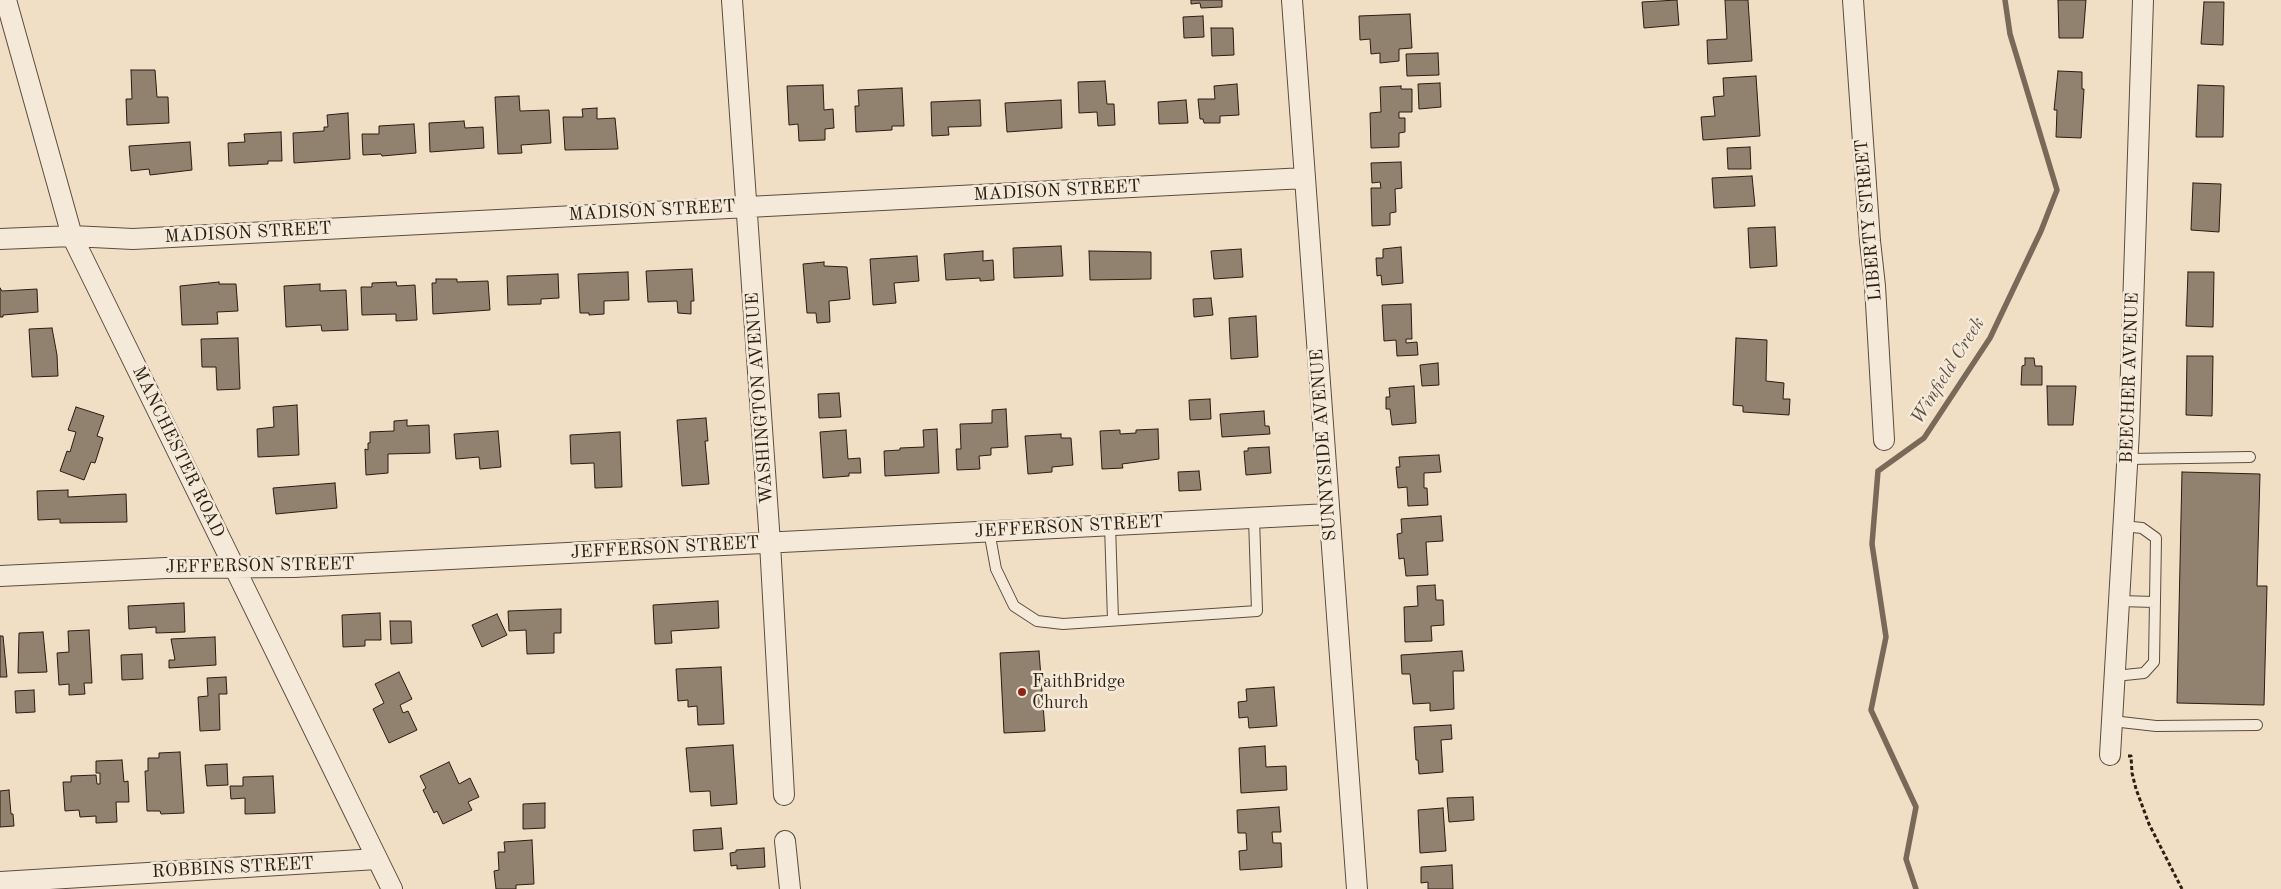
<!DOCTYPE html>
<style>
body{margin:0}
canvas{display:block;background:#f0dec5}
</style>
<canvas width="2281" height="889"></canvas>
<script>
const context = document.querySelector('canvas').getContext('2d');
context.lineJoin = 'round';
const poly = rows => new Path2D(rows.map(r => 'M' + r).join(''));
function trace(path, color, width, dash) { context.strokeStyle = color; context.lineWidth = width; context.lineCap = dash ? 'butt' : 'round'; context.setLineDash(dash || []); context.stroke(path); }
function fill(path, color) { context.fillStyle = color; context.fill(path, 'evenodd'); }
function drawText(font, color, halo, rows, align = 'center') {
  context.font = font + ' "Old Standard TT",serif'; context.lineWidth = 5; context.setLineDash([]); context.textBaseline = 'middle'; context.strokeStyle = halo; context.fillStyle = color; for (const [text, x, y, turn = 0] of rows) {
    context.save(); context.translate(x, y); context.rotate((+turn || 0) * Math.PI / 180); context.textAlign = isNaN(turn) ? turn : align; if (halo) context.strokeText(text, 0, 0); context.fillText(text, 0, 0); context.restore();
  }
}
trace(poly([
 [1916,889,1906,859,1916,807,1871,710,1886,637,1872,544,1878,471,1924,438,1990,338,2041,231,2057,190,2010,34,2005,0]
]), '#796959', 5.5);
const building = poly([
 [1191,0,1222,0,1222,7,1201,8,1200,3,1191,4,1191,0],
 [1677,0,1679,25,1644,28,1642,2,1677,0],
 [1725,0,1748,0,1752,61,1708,64,1707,40,1727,39,1725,0],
 [2058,0,2086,0,2083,38,2059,38,2058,0],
 [2204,2,2224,2,2223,45,2201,44,2204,2],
 [1410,14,1412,48,1399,49,1399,61,1380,63,1380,53,1371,54,1370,39,1360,40,1359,16,1410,14],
 [1203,16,1204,37,1184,38,1183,17,1203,16],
 [1211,28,1233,28,1234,55,1212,56,1211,28],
 [1438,53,1439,75,1407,76,1406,54,1438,53],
 [131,70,155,70,157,97,168,97,169,123,127,125,126,99,132,99,131,70],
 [2058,71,2082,72,2082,89,2084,89,2081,138,2056,137,2057,110,2054,110,2058,71],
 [1756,76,1760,136,1703,140,1701,117,1715,116,1713,97,1724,96,1723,78,1756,76],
 [1105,81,1107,104,1114,104,1115,125,1098,126,1097,112,1079,113,1078,82,1105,81],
 [1440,83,1441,107,1419,109,1418,84,1440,83],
 [1237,84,1239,115,1220,116,1220,123,1204,123,1203,119,1200,119,1198,99,1215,99,1214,86,1237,84],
 [823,85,824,110,833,109,834,128,825,129,825,140,799,141,798,124,789,125,787,86,823,85],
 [2198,85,2224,86,2223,137,2196,137,2198,85],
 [1401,86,1401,89,1412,89,1412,112,1399,112,1399,118,1405,118,1405,132,1399,133,1399,147,1371,148,1370,113,1381,112,1380,87,1401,86],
 [902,88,904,126,892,126,892,130,856,132,855,106,859,106,858,90,902,88],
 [519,96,520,111,549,110,551,143,521,145,522,153,498,154,495,97,519,96],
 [980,100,981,126,948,127,949,135,932,136,931,102,980,100],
 [1061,100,1062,128,1007,132,1005,103,1061,100],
 [1186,100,1188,123,1159,124,1158,102,1186,100],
 [597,108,597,119,615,118,618,149,565,150,563,117,583,117,582,109,597,108],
 [348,113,350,159,294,163,293,133,324,131,324,127,328,127,327,115,348,113],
 [464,121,465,128,483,127,484,148,430,152,429,123,464,121],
 [414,124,416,153,382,156,381,154,363,155,362,134,379,134,379,126,414,124],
 [281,132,282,161,268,161,268,164,229,166,228,143,245,142,244,134,281,132],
 [190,142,192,170,150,175,149,169,131,171,129,146,190,142],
 [1750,147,1751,169,1728,169,1727,148,1750,147],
 [1401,162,1402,188,1395,189,1396,212,1390,213,1390,225,1372,226,1371,188,1381,188,1380,182,1372,183,1371,163,1401,162],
 [1752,176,1755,206,1714,208,1712,178,1752,176],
 [2193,183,2221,184,2219,232,2191,230,2193,183],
 [1775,227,1777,266,1750,268,1748,228,1775,227],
 [1061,246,1063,276,1014,278,1013,248,1061,246],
 [1401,247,1403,283,1382,285,1381,275,1377,276,1376,258,1383,258,1383,249,1401,247],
 [1241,249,1243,277,1214,279,1211,251,1241,249],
 [983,251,983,261,993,260,994,280,980,281,980,278,946,280,944,254,983,251],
 [1089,251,1151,252,1151,279,1090,280,1089,251],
 [917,256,919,281,894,283,896,303,873,305,870,259,917,256],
 [824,262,824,266,847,267,850,299,829,301,830,322,817,323,816,313,807,313,803,264,824,262],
 [692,269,694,301,691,301,691,314,678,313,677,301,648,302,646,271,692,269],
 [628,272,629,300,604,301,604,314,589,315,589,313,580,313,578,274,628,272],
 [2188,272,2214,272,2213,327,2186,326,2188,272],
 [558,274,559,298,541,299,541,304,508,305,507,276,558,274],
 [436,279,457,279,457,282,488,281,490,310,433,314,432,283,436,283,436,279],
 [219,282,219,284,236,284,238,311,217,312,218,324,182,325,180,286,219,282],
 [396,282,397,286,415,285,417,320,396,321,396,314,362,315,361,287,372,287,372,283,396,282],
 [320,284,320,291,346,290,348,330,322,331,321,325,286,327,284,286,320,284],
 [0,288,2,291,37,289,38,312,3,315,3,317,0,317,0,288],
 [1211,298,1213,315,1194,317,1193,299,1211,298],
 [1411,304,1412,339,1406,339,1406,343,1417,342,1418,355,1397,356,1396,340,1384,341,1382,305,1411,304],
 [1256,316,1258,357,1231,359,1229,318,1256,316],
 [52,328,57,355,58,376,32,377,29,329,52,328],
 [238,338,240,389,217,390,216,367,202,367,201,339,238,338],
 [1736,338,1767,340,1766,381,1784,383,1783,399,1790,399,1789,415,1743,412,1743,406,1733,405,1736,338],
 [2187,356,2213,356,2212,416,2186,415,2187,356],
 [2025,358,2034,358,2035,366,2042,366,2042,385,2021,385,2022,366,2025,365,2025,358],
 [1438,363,1439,385,1422,386,1420,365,1438,363],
 [1414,386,1416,423,1392,425,1390,409,1386,409,1386,397,1390,397,1389,388,1414,386],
 [2047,386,2076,386,2073,425,2048,425,2047,386],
 [839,393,841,417,819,418,818,394,839,393],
 [1210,399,1211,419,1190,420,1189,400,1210,399],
 [297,405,299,455,258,457,257,429,274,427,273,407,297,405],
 [76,407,104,416,97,436,103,438,95,463,91,462,84,480,60,471,67,451,70,452,76,432,68,430,76,407],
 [1006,409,1008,447,991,448,991,455,979,456,980,469,957,470,956,449,961,449,960,424,992,423,992,410,1006,409],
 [1264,411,1265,426,1269,426,1270,434,1222,437,1220,414,1264,411],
 [706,418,708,441,705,441,709,484,682,486,677,420,706,418],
 [407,420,407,426,429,425,430,453,388,454,388,473,366,475,365,449,368,450,368,443,370,443,370,432,394,431,394,421,407,420],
 [937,429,939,473,885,476,884,451,900,450,900,448,924,447,923,430,937,429],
 [1158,429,1159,459,1122,464,1123,468,1102,469,1100,431,1120,430,1120,434,1136,433,1136,430,1158,429],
 [846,430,848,459,860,458,861,473,849,473,849,476,823,478,820,432,846,430],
 [498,431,501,467,480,469,479,457,456,459,454,434,498,431],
 [620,432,622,487,595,488,594,463,571,464,570,435,620,432],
 [1061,434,1061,438,1071,438,1073,465,1052,467,1052,472,1028,474,1025,436,1061,434],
 [1269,447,1271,473,1246,475,1244,451,1248,451,1248,448,1269,447],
 [1439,455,1441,472,1424,473,1424,488,1427,488,1428,505,1408,506,1407,487,1398,488,1396,467,1400,467,1399,457,1439,455],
 [1199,471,1201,490,1179,491,1178,472,1199,471],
 [2182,472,2260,474,2257,586,2267,586,2264,705,2177,703,2182,472],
 [335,483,337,508,276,514,273,488,335,483],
 [68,490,68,497,126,494,127,522,60,523,60,519,38,520,37,491,68,490],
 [1441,516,1443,541,1426,542,1428,575,1406,576,1404,558,1399,559,1397,534,1402,533,1401,519,1441,516],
 [1435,585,1436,600,1443,600,1444,625,1431,626,1432,641,1405,642,1404,607,1418,606,1417,586,1435,585],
 [718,601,719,628,671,631,672,643,655,644,653,605,718,601],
 [184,603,185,632,156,633,156,627,129,629,128,606,184,603],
 [561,609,561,633,554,633,554,653,527,654,526,630,509,631,508,611,561,609],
 [380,613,381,640,365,640,365,646,343,647,342,615,380,613],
 [497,614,507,635,482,647,472,625,497,614],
 [390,621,411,621,412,643,391,644,390,621],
 [89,630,92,683,84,683,85,694,69,695,69,684,59,685,57,653,69,652,68,631,89,630],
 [43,632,47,672,18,673,19,633,43,632],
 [0,636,3,636,7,677,0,677,0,636],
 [215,637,216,665,169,668,169,660,175,660,171,639,215,637],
 [1039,651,1045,731,1004,733,1000,653,1039,651],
 [1462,651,1464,671,1453,671,1454,709,1430,711,1430,703,1413,704,1410,674,1402,674,1401,655,1462,651],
 [142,654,143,679,122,680,121,655,142,654],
 [721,667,724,724,698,725,697,706,688,707,688,700,678,701,676,669,721,667],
 [399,672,412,699,400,705,403,713,408,711,417,730,389,743,373,709,384,703,375,684,399,672],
 [226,677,227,694,219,694,220,730,200,731,198,697,208,696,207,678,226,677],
 [1274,687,1277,726,1249,728,1248,717,1239,718,1238,702,1247,701,1246,689,1274,687],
 [34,690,35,712,16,713,15,691,34,690],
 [1451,725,1452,739,1441,740,1443,772,1419,774,1418,760,1416,760,1414,727,1451,725],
 [733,745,737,804,711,806,710,791,690,792,686,748,733,745],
 [1265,746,1266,767,1286,766,1287,790,1241,793,1239,748,1265,746],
 [180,752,184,813,161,814,160,811,147,811,145,771,148,771,148,758,159,758,159,753,180,752],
 [122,760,124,782,128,781,129,802,116,802,117,822,96,823,96,816,80,817,79,810,65,811,63,782,71,782,71,776,96,775,97,784,100,784,100,773,96,773,96,761,122,760],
 [449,762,459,784,470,778,479,797,468,802,472,810,443,824,437,811,434,813,423,790,426,788,420,776,449,762],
 [227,764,228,785,207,786,205,765,227,764],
 [273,776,275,813,245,814,245,798,231,799,230,786,243,786,243,777,273,776],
 [9,790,11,814,13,814,14,826,0,827,0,791,9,790],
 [1473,797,1474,820,1449,822,1447,798,1473,797],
 [545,803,545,828,523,829,523,804,545,803],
 [1279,807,1281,832,1272,832,1273,843,1281,843,1282,867,1240,870,1239,851,1247,850,1246,833,1238,833,1237,810,1279,807],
 [1443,808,1446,851,1420,853,1418,810,1443,808],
 [721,828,723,849,694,851,693,830,721,828],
 [532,840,534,884,516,885,516,889,496,889,494,871,499,870,498,852,505,852,504,842,532,840],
 [764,848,765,867,737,869,737,865,731,866,730,853,736,852,736,850,764,848],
 [1452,865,1453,889,1428,889,1428,882,1421,883,1421,867,1452,865]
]);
fill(building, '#91816f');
trace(building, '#2a1d12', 1);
const service = poly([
 [2128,459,2250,457],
 [1110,525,1113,620],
 [989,531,996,569,1014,606,1037,621,1063,624,1257,611,1254,518],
 [2119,601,2155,602],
 [2115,676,2144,673,2154,662,2156,538,2142,528,2123,526],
 [2112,721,2156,726,2257,725]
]);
const minor = poly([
 [6,0,72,236,392,889],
 [732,0,770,543,784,795],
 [1292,0,1357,889],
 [1853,0,1870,241,1875,286,1884,440],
 [0,239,72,236,133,239,1305,178],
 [0,576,166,568,294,567,1329,514],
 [2110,755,2129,431,2143,0],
 [785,841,790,889],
 [0,882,377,859]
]);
trace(service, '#5c4d3f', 12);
trace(minor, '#5c4d3f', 22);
trace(poly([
 [2128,756,2131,756,2132,773,2136,789,2149,824,2182,889]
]), '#2a1d12', 3, [4, 2.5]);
trace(service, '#f5ead9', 10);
trace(minor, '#f5ead9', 20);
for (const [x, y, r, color] of [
 [1022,692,5,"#8f2418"]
]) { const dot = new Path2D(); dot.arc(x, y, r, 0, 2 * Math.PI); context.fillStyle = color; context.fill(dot); trace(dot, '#f5ead9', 2); }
drawText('18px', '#2a1d12', '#f5ead9', [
 ["MADISON STREET",1057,191,-3],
 ["MADISON STREET",652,211,-3],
 ["LIBERTY STREET",1869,220,-95],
 ["MADISON STREET",248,233,-3],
 ["BEECHER AVENUE",2130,378,-88],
 ["WASHINGTON AVENUE",760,398,-94],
 ["SUNNYSIDE AVENUE",1324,445,-94],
 ["MANCHESTER ROAD",178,452,64],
 ["JEFFERSON STREET",1069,527,-3],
 ["JEFFERSON STREET",665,548,-3],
 ["JEFFERSON STREET",260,566,-1],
 ["ROBBINS STREET",233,868,-3]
]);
drawText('18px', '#2a1d12', '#f5ead9', [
 ["FaithBridge",1032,682],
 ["Church",1032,703]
], 'left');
drawText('italic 19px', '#5e5041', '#f5ead9', [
 ["Winfield Creek",1948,371,-58]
]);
</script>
